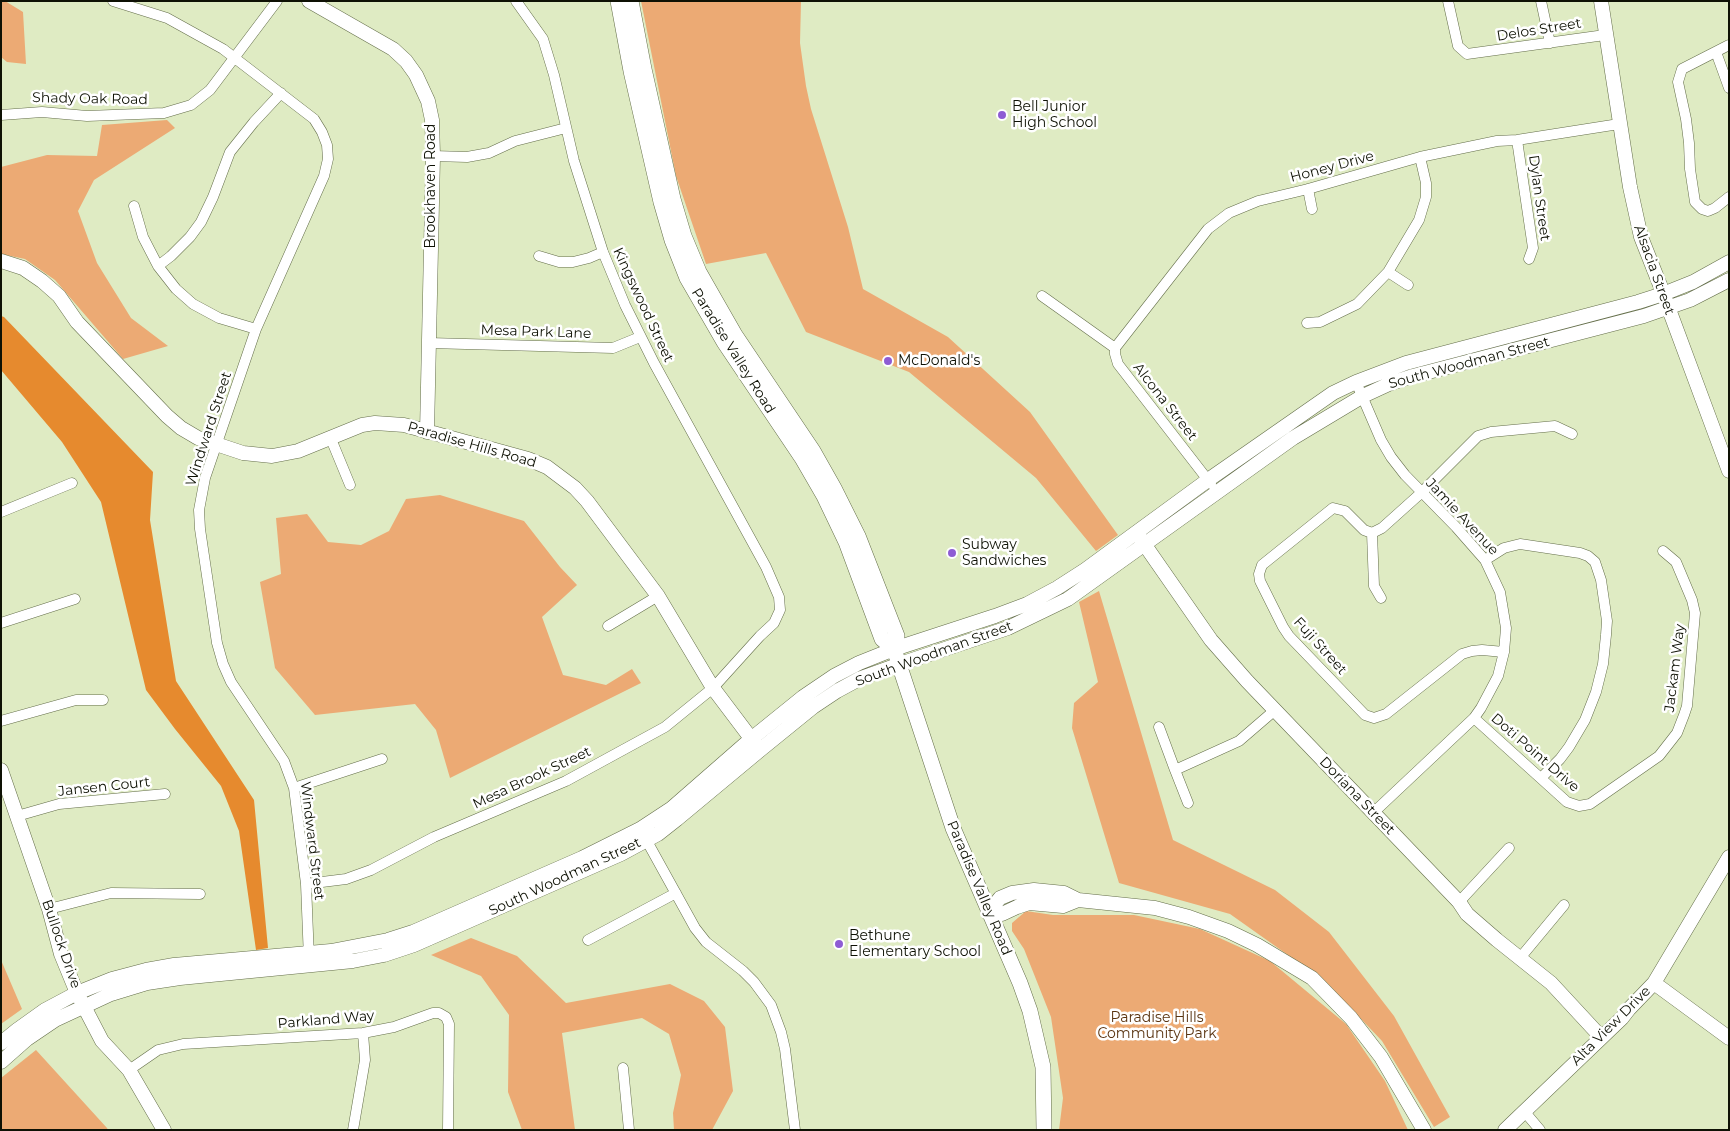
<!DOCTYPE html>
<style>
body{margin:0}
#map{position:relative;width:1730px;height:1131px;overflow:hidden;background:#dfebc3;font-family:Montserrat,sans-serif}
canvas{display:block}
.frame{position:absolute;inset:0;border:2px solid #0e1104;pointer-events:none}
</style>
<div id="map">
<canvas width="1730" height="1131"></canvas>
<div class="frame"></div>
</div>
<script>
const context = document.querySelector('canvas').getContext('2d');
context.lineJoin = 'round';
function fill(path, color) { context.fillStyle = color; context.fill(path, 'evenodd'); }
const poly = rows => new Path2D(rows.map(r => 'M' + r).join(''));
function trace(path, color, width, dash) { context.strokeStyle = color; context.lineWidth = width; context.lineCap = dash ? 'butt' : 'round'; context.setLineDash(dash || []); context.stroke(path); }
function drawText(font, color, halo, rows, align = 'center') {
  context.font = font + ' Montserrat,sans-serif'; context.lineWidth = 5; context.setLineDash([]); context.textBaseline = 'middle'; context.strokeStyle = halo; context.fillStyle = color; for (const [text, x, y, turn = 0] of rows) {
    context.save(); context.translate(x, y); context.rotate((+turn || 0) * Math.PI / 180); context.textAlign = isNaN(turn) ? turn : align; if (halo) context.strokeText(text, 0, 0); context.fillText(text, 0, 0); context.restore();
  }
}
fill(poly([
 [1,1,5,1,23,12,26,64,7,62,1,57],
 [641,1,801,1,800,43,806,86,811,109,848,227,863,289,948,337,1030,412,1118,535,1096,551,1036,478,909,372,806,332,766,253,706,264,676,176],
 [167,120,175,128,94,180,78,211,97,263,131,318,168,346,123,359,55,280,25,259,1,254,1,167,47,155,97,156,102,125],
 [440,495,524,521,560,567,577,585,542,617,563,675,606,685,632,669,641,683,450,778,436,730,415,704,315,715,275,668,260,582,281,574,276,518,307,514,328,542,361,545,389,531,406,499],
 [1099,591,1173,840,1275,890,1329,932,1394,1016,1450,1117,1434,1127,1382,1041,1326,982,1230,914,1119,883,1072,728,1074,703,1098,682,1079,602],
 [1026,911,1053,915,1134,915,1200,929,1270,961,1346,1024,1385,1081,1408,1130,1059,1130,1063,1098,1051,1017,1024,949,1012,931,1012,923],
 [471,938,517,956,566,1003,670,984,704,1001,725,1027,733,1091,712,1130,674,1130,673,1113,681,1075,669,1034,642,1018,562,1033,575,1130,522,1130,508,1092,509,1015,481,976,431,955],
 [1,960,22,1009,1,1024],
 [36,1050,107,1128,108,1130,1,1130,1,1078]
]), '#ecaa74');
fill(poly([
 [1,316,4,317,153,472,150,520,176,681,254,800,268,948,256,950,239,831,221,786,175,729,146,690,101,502,62,442,1,370]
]), '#e68a2e');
const street = poly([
 [113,1,167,18,223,49,314,119,322,132,327,145,328,159,324,176,256,329,205,478,199,510,200,529,217,643,223,664,231,682,284,761,294,788,306,884,309,959],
 [1448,1,1458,46,1467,54,1605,35],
 [1541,1,1550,43],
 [1729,45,1682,69,1678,82,1686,119,1689,143,1690,169,1695,202,1702,209,1708,211,1715,208,1729,197],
 [1716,52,1729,88],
 [1,115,42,112,87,116,164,113,191,105,210,90,277,1],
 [1517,140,1533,248,1529,259],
 [433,156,467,157,489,153,515,141,566,128],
 [1308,189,1312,209],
 [134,206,143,237,158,266,176,289,193,304,219,318,256,329],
 [539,256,559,262,573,262,589,258,603,252],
 [158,266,171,256,190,237,201,222,213,197,230,152,254,122,281,93],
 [1388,272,1408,285],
 [1042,296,1115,348],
 [1307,323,1320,322,1357,304,1388,272,1419,220,1426,197,1426,183,1420,157],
 [429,343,613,348,640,337],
 [1115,348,1208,229,1229,213,1258,201,1308,189,1420,157,1497,141,1517,140,1619,124],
 [1115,348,1115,354,1118,364,1211,484],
 [1356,382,1381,440,1391,457,1405,475,1456,527,1485,560,1500,592,1506,628,1504,652,1498,676,1481,708,1474,718,1373,813],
 [331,439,350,485],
 [1,512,72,483],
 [1372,533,1364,530,1345,511,1333,508,1262,565,1259,574,1260,581,1283,627,1289,636,1365,715,1374,718,1386,714,1462,654,1472,651,1482,650,1504,652],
 [1372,533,1382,528,1421,493,1478,436,1491,432,1555,426,1572,434],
 [1372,533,1374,586,1381,598],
 [1485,560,1504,548,1520,544,1580,553,1588,556,1595,562,1601,580,1607,621,1606,635,1603,664,1596,692,1585,720,1569,747,1560,759,1541,778],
 [1,623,75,599],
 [608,626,658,596],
 [1474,718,1567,802,1579,806,1590,804,1659,756,1677,733,1684,715,1687,706,1695,613,1692,600,1676,562,1663,551],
 [1,721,76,700,103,700],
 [1159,727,1175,770,1239,741,1275,710],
 [1175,770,1188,803],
 [294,788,382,759],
 [17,816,59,804,165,794],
 [643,834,695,928,706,942,743,971,754,982,771,1005,781,1032,785,1049,795,1130],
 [306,884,346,879,371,870,434,837,566,781,665,727,713,688,760,636,774,623,780,610,779,597,766,567,654,363,625,305,603,252,574,161,554,75,543,39,516,1],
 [1459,902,1509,848],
 [49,909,111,893,200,894],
 [588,940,676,893],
 [1520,958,1564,905],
 [623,1068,629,1130],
 [129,1070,158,1050,183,1044,363,1033,394,1027,433,1013,439,1013,446,1017,449,1024,448,1130],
 [1524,1111,1540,1130],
 [353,1130,365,1060,363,1033]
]);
const secondary = poly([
 [309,1,393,49,406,61,416,75,428,101,432,120,433,156,427,432],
 [1601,1,1630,187,1641,237,1660,285,1729,471],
 [1,261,23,268,42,281,59,296,77,322,167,416,181,428,198,438,243,453,272,456,298,451,362,425,375,423,404,425,528,459,547,467,575,488,587,501,658,596,713,688,756,745],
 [1140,538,1211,640,1247,681,1459,902,1467,914,1497,940,1551,983,1601,1037],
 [1,770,49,909,61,954,77,993,102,1041,129,1070,164,1130],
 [988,913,1000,898,1012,893,1034,890,1064,893,1078,900,1155,908,1189,917,1228,931,1257,945,1312,978,1351,1018,1381,1057,1424,1130],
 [988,913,1002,914,1017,907,1029,903,1063,906,1078,900],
 [1654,983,1729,1038],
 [1,1043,17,1030,45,1010,77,993,112,979,146,970,174,965,331,951,388,940,413,932,582,858,640,829,672,808,751,739,803,697,834,676,859,663,894,649,995,616,1027,604,1057,588,1085,570,1208,480,1333,393,1356,382,1406,363,1638,302,1663,294,1693,282,1729,262],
 [1,1062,27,1039,55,1020,111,994,147,983,180,978,353,961,384,955,414,945,621,854,658,834,677,819,760,750,813,707,837,691,861,678,900,664,1008,628,1068,599,1293,438,1363,396,1389,384,1413,376,1644,316,1690,300,1729,280],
 [1505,1130,1622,1018,1629,1009,1654,983,1729,857]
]);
const primary = poly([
 [618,1,631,71,661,202,672,240,687,278,724,342,802,458,824,496,846,542,882,639,894,649],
 [631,1,644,69,673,199,684,236,699,272,735,335,813,451,835,490,858,536,897,636,894,649,953,828,1020,983,1030,1011,1043,1067,1044,1130]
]);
trace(street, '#646e4a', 11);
trace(secondary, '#646e4a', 15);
trace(primary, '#646e4a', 16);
trace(street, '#fff', 10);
trace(secondary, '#fff', 14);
trace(primary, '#fff', 15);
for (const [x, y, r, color] of [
 [1002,115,5,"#8e5cd4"],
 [888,361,5,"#8e5cd4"],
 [952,553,5,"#8e5cd4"],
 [839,944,5,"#8e5cd4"]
]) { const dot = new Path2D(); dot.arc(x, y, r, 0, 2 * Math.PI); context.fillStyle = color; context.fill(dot); trace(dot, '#fff', 2); }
drawText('14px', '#0e1104', '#fff', [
 ["Delos Street",1539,30,-9],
 ["Shady Oak Road",90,99,1],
 ["Honey Drive",1332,167,-15],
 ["Brookhaven Road",431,186,-90],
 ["Dylan Street",1539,198,82],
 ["Alsacia Street",1654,270,70],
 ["Kingswood Street",643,305,65],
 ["Mesa Park Lane",536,332,2],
 ["Paradise Valley Road",733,351,58],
 ["South Woodman Street",1469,363,-15],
 ["Alcona Street",1165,402,52],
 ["Windward Street",209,429,-72],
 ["Paradise Hills Road",472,445,16],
 ["Jamie Avenue",1462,517,47],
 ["Fuji Street",1320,646,48],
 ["South Woodman Street",934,654,-20],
 ["Jackam Way",1675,668,-83],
 ["Doti Point Drive",1535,753,41],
 ["Mesa Brook Street",532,778,-25],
 ["Jansen Court",104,787,-6],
 ["Doriana Street",1357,796,46],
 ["Windward Street",312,841,83],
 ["South Woodman Street",565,877,-25],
 ["Paradise Valley Road",979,888,67],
 ["Bullock Drive",61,944,71],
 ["Parkland Way",326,1020,-5],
 ["Alta View Drive",1611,1026,-45]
]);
drawText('14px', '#0e1104', '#fff', [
 ["Bell Junior",1012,107],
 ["High School",1012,123],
 ["McDonald's",898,361],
 ["Subway",962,545],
 ["Sandwiches",962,561],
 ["Bethune",849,936],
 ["Elementary School",849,952]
], 'left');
drawText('14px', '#593310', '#fff', [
 ["Paradise Hills",1157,1018],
 ["Community Park",1157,1034]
]);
</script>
